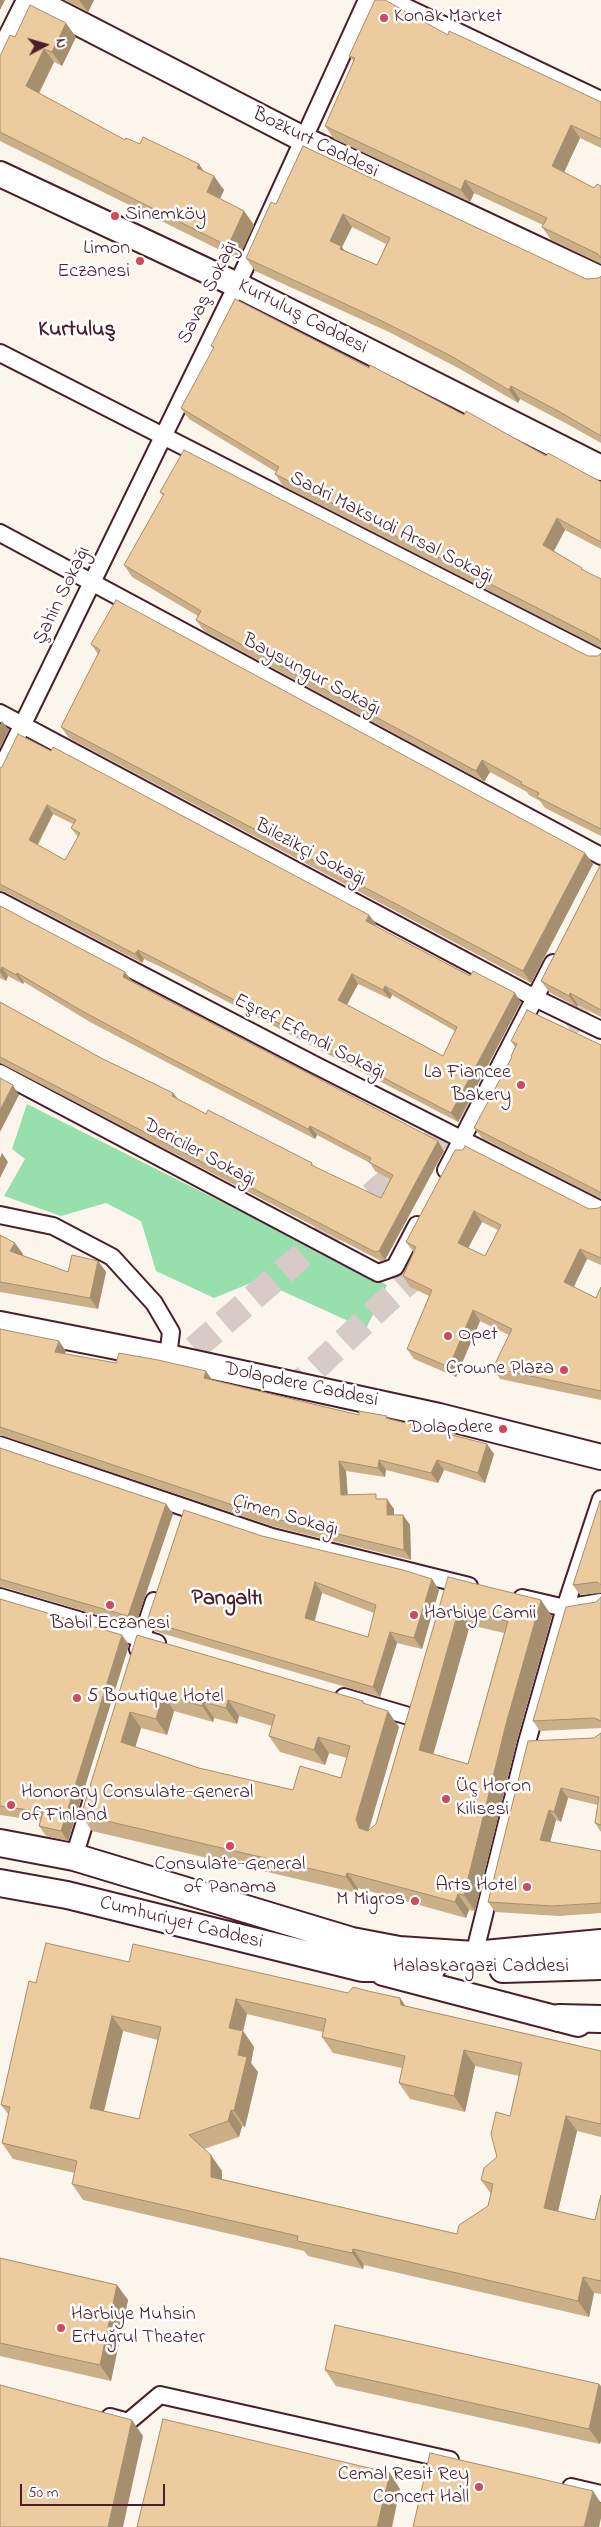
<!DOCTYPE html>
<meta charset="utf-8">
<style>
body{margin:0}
#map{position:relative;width:601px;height:2527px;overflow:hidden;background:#fbf5ec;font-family:"Indie Flower",sans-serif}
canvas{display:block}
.north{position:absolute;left:20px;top:20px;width:50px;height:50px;-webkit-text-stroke:4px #fff;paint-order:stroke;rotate:84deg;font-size:14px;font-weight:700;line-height:20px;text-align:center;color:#4a1f2b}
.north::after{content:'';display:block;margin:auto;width:18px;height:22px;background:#4a1f2b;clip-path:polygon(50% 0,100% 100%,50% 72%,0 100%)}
.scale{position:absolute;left:20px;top:2484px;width:145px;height:22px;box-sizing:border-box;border:2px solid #4a1f2b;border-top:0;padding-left:6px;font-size:15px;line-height:18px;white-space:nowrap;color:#4a1f2b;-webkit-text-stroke:4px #fff;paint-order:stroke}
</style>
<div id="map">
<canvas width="601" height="2527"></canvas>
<div class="north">N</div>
<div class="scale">50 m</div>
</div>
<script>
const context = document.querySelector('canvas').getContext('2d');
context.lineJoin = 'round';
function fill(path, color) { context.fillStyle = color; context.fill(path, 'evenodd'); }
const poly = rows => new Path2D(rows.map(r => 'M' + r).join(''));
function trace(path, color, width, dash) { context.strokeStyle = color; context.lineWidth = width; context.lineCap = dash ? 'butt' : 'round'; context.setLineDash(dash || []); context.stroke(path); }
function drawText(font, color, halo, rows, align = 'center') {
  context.font = font + ' "Indie Flower",sans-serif'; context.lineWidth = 5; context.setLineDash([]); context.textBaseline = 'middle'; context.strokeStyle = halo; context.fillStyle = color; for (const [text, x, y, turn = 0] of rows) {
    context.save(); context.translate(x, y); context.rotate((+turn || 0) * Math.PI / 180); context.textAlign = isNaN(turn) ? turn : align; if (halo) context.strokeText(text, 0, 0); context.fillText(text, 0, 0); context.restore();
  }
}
fill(poly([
 [27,1104,387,1285,366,1329,258,1280,214,1298,156,1271,141,1221,106,1203,61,1216,4,1196,25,1159,12,1149]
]), '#98dfae');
trace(poly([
 [537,1051,601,996],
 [165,1374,493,1090],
 [259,1421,390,1298,434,1259]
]), '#d8cac5', 26, [26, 13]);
const street = poly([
 [391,0,601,100],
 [0,50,25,0],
 [0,353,601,659],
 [0,533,601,856],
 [0,713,535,998,601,1030],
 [0,771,237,285,367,0],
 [0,901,315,1065,601,1210],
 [0,1073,378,1273,395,1267,417,1225],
 [446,1170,553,963],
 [0,1215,53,1226,112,1257,154,1303,171,1332,168,1357],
 [0,1445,272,1537,469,1586],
 [0,1597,157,1643],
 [522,1598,565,1608,601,1602],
 [138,1649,154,1601],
 [344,1697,412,1717],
 [74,1857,92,1799],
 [474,1955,527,1742,565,1608,601,1499],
 [110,2417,128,2422,160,2395,450,2460],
 [571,2487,601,2494]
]);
const secondary = poly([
 [34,0,303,139,601,279],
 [0,174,237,285,601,468],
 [0,1324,168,1357,439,1416,601,1457],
 [383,1973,578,2024]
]);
const primary = poly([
 [0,1843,74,1857,352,1941,399,1950,474,1955,601,1943],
 [0,1883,67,1895,362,1968,432,1968],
 [503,1969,601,1966],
 [559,2018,601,2019]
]);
trace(street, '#4a1f2b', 20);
trace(secondary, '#4a1f2b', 28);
trace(primary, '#4a1f2b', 30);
trace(street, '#fff', 16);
trace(secondary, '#fff', 24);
trace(primary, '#fff', 26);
fill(poly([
 [64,0,94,0,88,12],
 [448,35,601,102,601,148,580,138,564,172,594,188,601,186,601,264,551,240,542,227,543,225,474,193,470,202,334,139,325,126,354,62,349,56],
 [15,37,76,37,62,66,54,62,39,94,125,140,140,144,199,164,203,171,224,190,220,199,244,211,254,225,238,259,0,141,0,56],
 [303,146,586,279,599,278,601,276,601,443,569,425,520,399,518,403,460,369,389,332,255,271,246,258,276,204],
 [352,227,386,244,377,265,344,250,342,247],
 [211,346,369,368,601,482,601,549,565,530,554,551,585,571,601,579,601,648,283,486,275,474,276,472,189,419,181,408,214,349],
 [160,492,588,656,598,656,601,653,601,836,545,808,540,801,529,795,527,792,490,772,484,782,204,631,196,620,198,616,132,577,124,565,163,496],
 [91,644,585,853,593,864,531,983,69,738,61,727,98,654],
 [51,751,369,915,376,924,375,926,521,1002,458,1122,159,966,144,959,142,963,5,892,0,891,0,768],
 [53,814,73,824,71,828,78,837,65,860,38,845],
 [358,984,390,999,392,995,455,1031,443,1056,347,1005],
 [601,864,601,1017,578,1005,577,1007,549,992,541,981],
 [0,906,132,981,444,1151,385,1260,381,1261,0,1063,0,1002,101,1058,173,1093,178,1099,206,1114,312,1163,314,1167,381,1198,390,1179,375,1171,370,1163,317,1135,315,1139,172,1065,90,1022,24,982,23,984,8,976,6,981,0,978],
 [511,1041,601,1045,601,1199,482,1138,474,1128,512,1058,511,1056,515,1047],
 [455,1150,589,1209,599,1208,601,1206,601,1265,587,1259,574,1287,596,1298,601,1287,601,1400,500,1379,493,1368,509,1335,480,1321,456,1377,414,1359,407,1349,429,1296,410,1287,403,1276,414,1253,406,1242],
 [482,1222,498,1230,485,1256,468,1248],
 [0,1235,23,1254,22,1255,68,1272,98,1261,106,1272,98,1309,0,1292],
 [0,1329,66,1351,65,1354,212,1380,359,1415,387,1416,388,1419,494,1454,485,1483,444,1470,438,1483,386,1470,385,1477,346,1471,348,1495,379,1499,394,1509,394,1515,403,1515,410,1525,411,1560,275,1527,3,1436,0,1436],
 [0,1448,166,1504,173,1514,135,1626,3,1587,0,1587],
 [601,1501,601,1593,580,1595,573,1585],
 [262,1536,432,1579,439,1590,422,1649,397,1643,380,1697,154,1631,147,1621],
 [322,1593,374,1613,368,1637,315,1621],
 [448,1577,552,1616,517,1740,475,1911,469,1910,466,1918,358,1888,357,1893,92,1831,81,1815,137,1635,363,1701,366,1705,399,1727,369,1830,376,1824],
 [470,1625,504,1633,468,1764,433,1754],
 [174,1711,213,1722,214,1718,237,1724,239,1716,272,1726,269,1736,280,1752,325,1765,329,1753,347,1758,341,1778,293,1790,199,1768,135,1747,141,1728,167,1735],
 [601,1597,601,1728,540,1731,533,1721,596,1602],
 [0,1599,129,1645,68,1841,46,1836,39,1826,41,1821,0,1815],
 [601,1733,601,1832,595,1823,598,1805,568,1798,561,1822,556,1820,550,1842,601,1851,601,1913,559,1916,495,1912,488,1902,528,1741,594,1738],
 [129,1962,348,1993,400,1998,405,2006,601,2051,601,2137,577,2131,558,2211,595,2220,601,2195,601,2294,594,2293,589,2317,364,2265,363,2269,308,2256,304,2251,83,2200,72,2184,75,2173,13,2159,2,2143,9,2115,1,2105,36,1983],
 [247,2014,323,2032,322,2037,333,2053,402,2068,399,2083,410,2099,465,2112,475,2066,519,2076,510,2116,497,2157,481,2180,491,2194,488,2206,457,2234,222,2179,222,2171,204,2149,239,2137,242,2126,245,2127,258,2072,251,2063,254,2047,243,2031],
 [123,2031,158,2040,139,2119,104,2111],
 [0,2258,117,2285,128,2300,111,2381,0,2356],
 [325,2370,599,2384,600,2444,336,2386]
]), '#cbaf88');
fill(poly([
 [0,0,5,0,0,10],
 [79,0,94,0,88,12],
 [66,23,76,37,62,66,52,52],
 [44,49,54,62,35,100,26,86],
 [571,125,580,138,561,179,552,166],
 [199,164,208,178,197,168],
 [214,176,224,190,216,206,207,192],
 [465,180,474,193,470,202,461,190],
 [244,211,254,225,238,259,228,246],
 [343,214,352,227,342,247,350,259,330,241],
 [511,386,520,399,518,403,509,390],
 [557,518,565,530,551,556,543,545],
 [2,721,9,730,0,748,0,726],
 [482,760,490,772,484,782,476,771],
 [47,805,53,814,35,849,29,840],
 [585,853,593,864,531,983,523,971],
 [369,915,376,924,373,930,366,921],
 [138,950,144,959,142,963,135,954],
 [2,967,8,976,6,981,0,972],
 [125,972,132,981,129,986,123,977],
 [17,973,24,982,23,984,16,975],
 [352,974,358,984,344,1010,338,1000],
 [385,986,392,995,390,999,383,990],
 [515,993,521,1002,458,1122,451,1113],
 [570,993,578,1005,577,1007,569,996],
 [13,1085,19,1095,0,1132,0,1110],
 [173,1093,180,1102,172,1096],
 [310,1126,317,1135,315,1139,308,1129],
 [438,1141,444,1151,385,1260,379,1251],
 [2,1153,8,1162,0,1178,0,1158],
 [474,1211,482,1222,465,1254,458,1243],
 [15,1243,23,1254,18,1263,10,1251],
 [580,1249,587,1259,571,1292,564,1282],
 [98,1261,106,1272,98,1309,90,1298],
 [473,1310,480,1321,456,1377,449,1367],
 [59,1341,66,1351,62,1362,55,1352],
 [206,1371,213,1381,204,1378],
 [487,1444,494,1454,485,1483,478,1473],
 [379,1460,386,1470,385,1477,378,1468],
 [437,1460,444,1470,438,1483,431,1473],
 [339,1461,346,1471,348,1505,341,1495],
 [387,1499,394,1509,394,1525,387,1515],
 [166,1504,173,1514,135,1626,128,1616],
 [403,1515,410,1525,411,1560,404,1550],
 [432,1579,439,1590,422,1649,414,1638],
 [315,1582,322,1593,312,1629,305,1618],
 [541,1600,552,1616,517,1740,475,1911,464,1895,506,1724],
 [459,1609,470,1625,430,1766,419,1750],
 [390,1632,397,1643,380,1697,373,1687],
 [122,1635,129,1645,68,1841,61,1831],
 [163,1695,174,1711,167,1735,156,1719],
 [228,1700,239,1716,237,1724,226,1708],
 [203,1702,214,1718,213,1722,202,1706],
 [388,1711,399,1727,367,1835,359,1828,356,1819],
 [130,1712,141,1728,132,1758,121,1742],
 [318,1737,329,1753,325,1765,314,1750],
 [561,1788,568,1798,561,1822,554,1812],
 [549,1810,556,1820,548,1850,540,1840],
 [347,1873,358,1888,357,1893,346,1877],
 [458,1894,469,1910,466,1918,455,1902],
 [400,1998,411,2014,401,2005],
 [236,1999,247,2014,240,2044,229,2028],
 [112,2016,123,2031,101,2123,90,2108],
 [243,2031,254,2047,251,2063,258,2072,245,2127,234,2111,238,2055],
 [464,2050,475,2066,465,2112,454,2096],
 [231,2110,242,2126,239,2137,228,2121],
 [566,2116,577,2131,555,2224,544,2208],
 [211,2155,222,2171,222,2192,211,2177],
 [353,2249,364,2265,363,2269,352,2253],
 [583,2277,594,2293,589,2317,578,2301],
 [117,2285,128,2300,111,2381,100,2365],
 [599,2384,601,2386,601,2441,600,2444,589,2429],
 [132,2420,143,2436,123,2527,108,2527],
 [390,2473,400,2489,392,2527,377,2527],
 [593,2491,601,2503,601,2518,599,2527,584,2527]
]), '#a58f6f');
const building = poly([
 [375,0,385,0,448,35,449,31,471,41,601,102,601,139,571,125,552,166,594,188,597,184,601,186,601,258,598,254,542,227,547,218,465,180,461,190,325,126,355,58,349,56,375,0],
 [30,5,66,23,52,52,44,49,26,86,125,140,126,138,140,144,143,137,199,164,197,168,214,176,207,192,244,211,228,246,0,132,0,56,10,35,15,37,30,5],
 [303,146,586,279,599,278,601,276,601,436,560,412,511,386,509,390,451,356,380,320,246,258,271,202,276,204,303,146],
 [343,214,390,238,377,265,340,249,341,246,330,241,343,214],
 [235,299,369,368,370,365,464,415,466,411,546,456,548,453,601,482,601,542,557,518,543,545,582,568,581,569,601,579,601,642,598,639,275,474,279,467,181,408,214,347,211,346,235,299],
 [184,450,588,656,598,656,601,653,601,829,537,797,539,793,521,784,522,782,482,760,476,771,196,620,201,611,124,565,164,494,160,492,184,450],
 [116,600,585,853,523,971,61,727,100,650,91,644,116,600],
 [18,734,51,751,53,747,369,915,366,921,470,976,473,971,515,993,451,1113,152,957,138,950,135,954,0,884,0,768,2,767,18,734],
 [47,805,76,820,71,828,80,833,65,860,29,840,47,805],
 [352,974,383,990,385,986,457,1027,443,1056,338,1000,352,974],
 [601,864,601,1010,570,993,569,996,541,981,601,864],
 [0,906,125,972,123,977,438,1141,379,1251,375,1252,0,1057,0,1002,101,1058,173,1093,172,1096,206,1114,208,1110,312,1163,311,1165,381,1198,393,1175,369,1162,371,1158,310,1126,308,1129,166,1056,84,1012,17,973,16,975,2,967,0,971,0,906],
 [527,1010,601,1045,601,1193,598,1191,474,1128,512,1057,511,1056,517,1044,511,1041,527,1010],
 [0,1078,13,1085,0,1110,0,1078],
 [465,1146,589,1209,599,1208,601,1206,601,1258,580,1249,564,1282,596,1298,601,1287,601,1391,493,1368,512,1329,473,1310,449,1367,407,1349,432,1290,403,1276,416,1247,406,1242,455,1150,463,1150,465,1146],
 [474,1211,501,1225,485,1256,458,1243,474,1211],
 [0,1235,15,1243,10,1251,68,1272,72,1255,98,1261,90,1298,0,1282,0,1235],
 [0,1329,59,1341,55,1352,116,1363,119,1353,158,1360,206,1371,204,1378,359,1415,359,1411,387,1416,386,1418,487,1444,478,1473,437,1460,431,1473,379,1460,378,1468,339,1461,341,1495,376,1494,376,1499,387,1499,387,1515,403,1515,404,1550,268,1517,0,1427,0,1329],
 [0,1448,166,1504,128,1616,0,1579,0,1448],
 [600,1501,601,1501,601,1585,597,1582,573,1585,600,1501],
 [184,1510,262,1536,403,1570,432,1579,414,1638,390,1632,373,1687,147,1621,184,1510],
 [315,1582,376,1605,368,1637,305,1618,315,1582],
 [448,1577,541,1600,506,1724,464,1895,458,1894,455,1902,347,1873,346,1877,81,1815,137,1635,363,1701,363,1703,388,1711,356,1819,359,1828,368,1831,376,1824,448,1577],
 [459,1609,508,1621,468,1764,419,1750,459,1609],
 [163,1695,202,1706,203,1702,226,1708,228,1700,275,1715,269,1736,314,1750,318,1737,350,1746,341,1778,300,1766,293,1790,199,1768,121,1742,130,1712,156,1719,163,1695],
 [601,1597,601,1721,594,1718,533,1721,566,1607,596,1602,601,1597],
 [0,1599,122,1635,61,1831,39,1826,43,1812,0,1806,0,1599],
 [601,1733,601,1825,595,1823,599,1797,561,1788,554,1812,549,1810,540,1840,601,1851,601,1903,552,1906,488,1902,528,1741,594,1738,601,1733],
 [46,1943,129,1962,133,1944,348,1993,353,1987,368,1991,400,1998,401,2005,601,2051,601,2124,566,2116,544,2208,595,2220,601,2195,601,2281,583,2277,578,2301,353,2249,352,2253,297,2241,298,2236,72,2184,77,2161,2,2143,10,2107,1,2105,29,1981,36,1983,46,1943],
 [236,1999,326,2019,322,2037,405,2056,399,2083,454,2096,464,2050,522,2063,510,2116,496,2112,491,2134,497,2157,484,2168,481,2180,493,2184,488,2206,459,2225,457,2234,211,2177,211,2155,189,2135,228,2121,231,2110,234,2111,247,2057,238,2055,243,2031,229,2028,236,1999],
 [112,2016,161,2027,139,2119,90,2108,112,2016],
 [0,2258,117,2285,100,2365,0,2343,0,2258],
 [335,2325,599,2384,589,2429,325,2370,335,2325],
 [0,2385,132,2420,108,2527,0,2527,0,2385],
 [163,2419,390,2473,377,2527,137,2527,163,2419],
 [430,2453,593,2491,584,2527,413,2527,430,2453]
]);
fill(building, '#eccc9e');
trace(building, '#a58f6f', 1);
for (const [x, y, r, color] of [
 [384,18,5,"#d1495b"],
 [115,216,5,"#d1495b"],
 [140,261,5,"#d1495b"],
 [521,1085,5,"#d1495b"],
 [448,1336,5,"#d1495b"],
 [564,1370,5,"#d1495b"],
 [503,1429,5,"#d1495b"],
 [110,1605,5,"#d1495b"],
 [414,1615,5,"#d1495b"],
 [77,1698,5,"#d1495b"],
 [446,1799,5,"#d1495b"],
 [11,1805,5,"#d1495b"],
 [230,1846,5,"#d1495b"],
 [527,1887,5,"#d1495b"],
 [415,1901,5,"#d1495b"],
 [61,2328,5,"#d1495b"],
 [479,2487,5,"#d1495b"]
]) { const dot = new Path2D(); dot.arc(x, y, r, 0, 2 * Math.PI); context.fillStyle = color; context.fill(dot); trace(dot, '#fff', 2); }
drawText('20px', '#4a1f2b', '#fff', [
 ["Konak Market",394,18],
 ["Sinemköy",125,216],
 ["Limon",130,250,"right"],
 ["Eczanesi",130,273,"right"],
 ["La Fiancee",511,1074,"right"],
 ["Bakery",511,1097,"right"],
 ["Opet",458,1336],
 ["Crowne Plaza",554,1370,"right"],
 ["Dolapdere",493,1429,"right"],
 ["Harbiye Camii",424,1615],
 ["Babil Eczanesi",110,1625,"center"],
 ["5 Boutique Hotel",87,1698],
 ["Üç Horon",456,1788],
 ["Kilisesi",456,1811],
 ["Honorary Consulate-General",21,1794],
 ["of Finland",21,1817],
 ["Consulate-General",230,1866,"center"],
 ["of Panama",230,1889,"center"],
 ["Arts Hotel",517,1887,"right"],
 ["M Migros",405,1901,"right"],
 ["Harbiye Muhsin",71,2316],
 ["Ertuğrul Theater",71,2339],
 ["Cemal Resit Rey",469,2476,"right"],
 ["Concert Hall",469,2499,"right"]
], 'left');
drawText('20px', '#4a1f2b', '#fff', [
 ["Bozkurt Caddesi",315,144,26],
 ["Savaş Sokağı",209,293,-64],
 ["Kurtuluş Caddesi",302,318,27],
 ["Sadri Maksudi Arsal Sokağı",391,529,27],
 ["Şahin Sokağı",63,596,-64],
 ["Baysungur Sokağı",311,676,28],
 ["Bilezikçi Sokağı",310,854,28],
 ["Eşref Efendi Sokağı",309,1038,27],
 ["Dericiler Sokağı",199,1154,28],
 ["Dolapdere Caddesi",301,1386,12],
 ["Çimen Sokağı",285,1517,16],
 ["Cumhuriyet Caddesi",181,1924,14],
 ["Halaskargazi Caddesi",481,1968]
]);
drawText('bold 22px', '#4a1f2b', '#fff', [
 ["Kurtuluş",77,331],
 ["Pangaltı",227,1600]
]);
</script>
